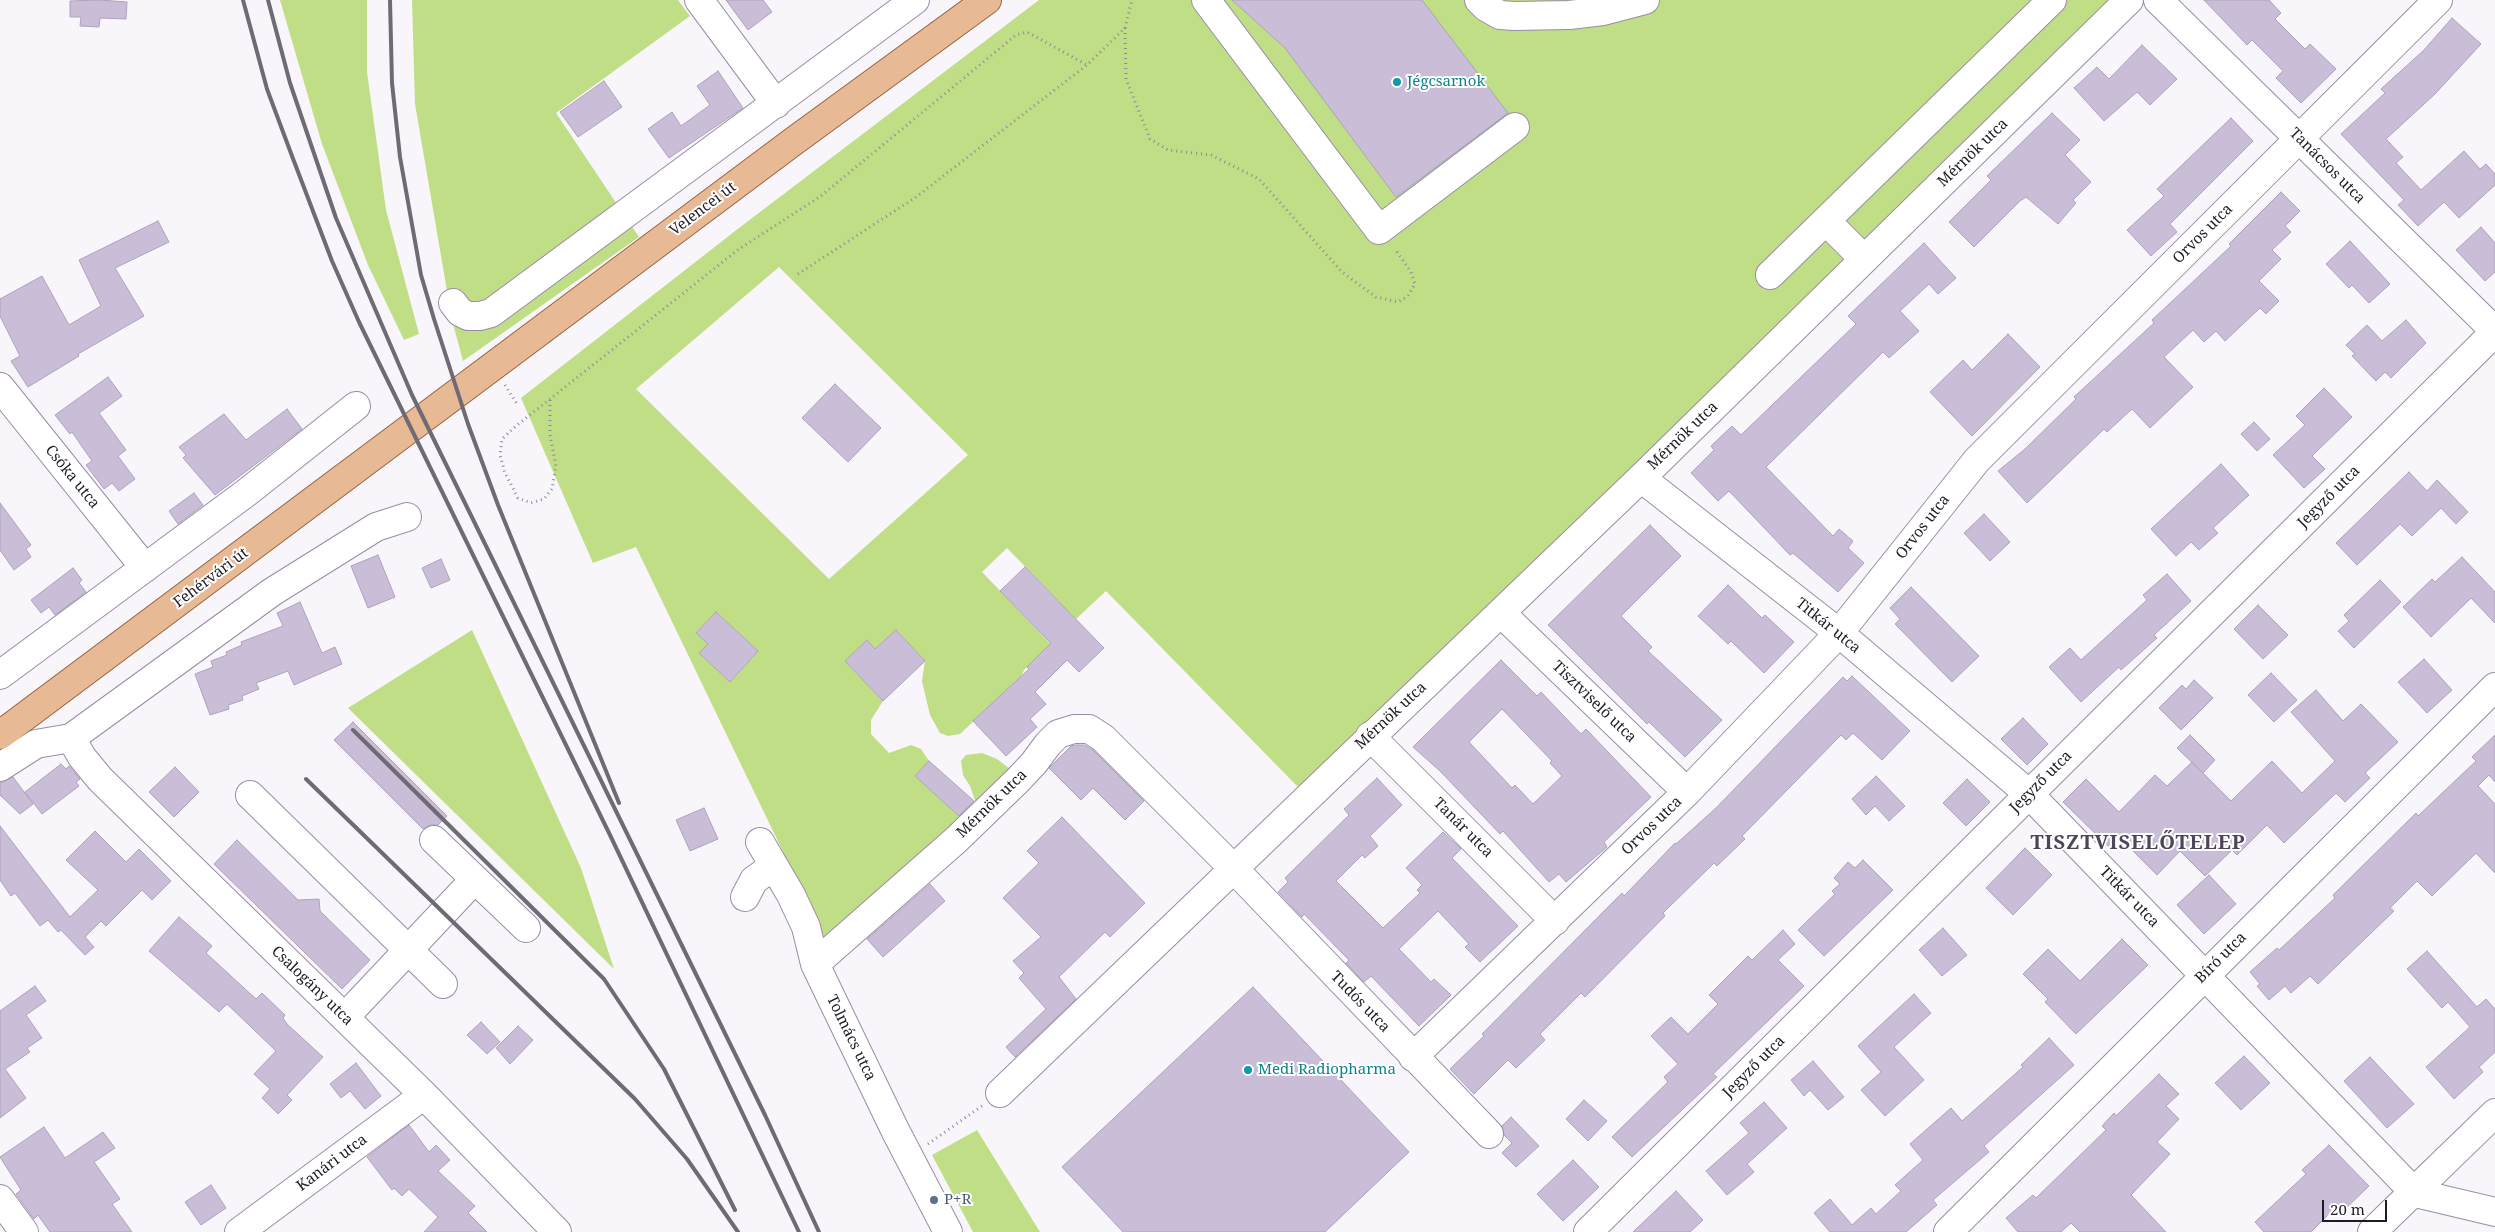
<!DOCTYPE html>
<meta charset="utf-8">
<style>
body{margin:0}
#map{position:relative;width:2495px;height:1232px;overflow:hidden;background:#f8f5fb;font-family:"Noto Serif",serif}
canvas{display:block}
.scale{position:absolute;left:2322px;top:1200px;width:65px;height:22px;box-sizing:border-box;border:2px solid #1f1b25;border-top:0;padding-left:6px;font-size:15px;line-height:18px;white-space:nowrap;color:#1f1b25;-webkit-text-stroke:4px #fff;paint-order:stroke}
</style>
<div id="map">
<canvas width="2495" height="1232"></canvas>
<div class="scale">20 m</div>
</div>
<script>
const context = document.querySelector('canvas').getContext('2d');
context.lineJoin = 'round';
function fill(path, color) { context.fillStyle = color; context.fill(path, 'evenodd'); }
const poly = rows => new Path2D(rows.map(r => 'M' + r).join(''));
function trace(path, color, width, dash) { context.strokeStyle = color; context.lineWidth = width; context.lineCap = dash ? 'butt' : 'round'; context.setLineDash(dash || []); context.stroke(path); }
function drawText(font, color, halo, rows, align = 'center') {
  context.font = font + ' "Noto Serif",serif'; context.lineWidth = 4; context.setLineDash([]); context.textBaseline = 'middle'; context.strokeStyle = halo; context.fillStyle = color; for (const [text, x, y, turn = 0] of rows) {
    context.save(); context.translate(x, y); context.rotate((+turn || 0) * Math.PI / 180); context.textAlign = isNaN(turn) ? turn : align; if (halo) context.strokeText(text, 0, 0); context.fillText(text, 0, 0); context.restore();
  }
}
fill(poly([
 [280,0,367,0,367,72,386,210,419,334,404,340,368,265,322,144],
 [412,0,678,0,690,16,556,113,639,237,463,361,452,320,415,104],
 [1039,0,2116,0,1302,787,1298,787,1106,591,1076,619,1007,548,982,572,1051,644,1024,670,1021,677,960,734,948,736,940,733,930,715,922,681,925,661,896,630,875,649,867,641,845,661,883,701,871,720,871,734,889,753,911,745,921,749,929,761,916,776,962,819,976,803,970,786,963,775,961,761,966,755,982,753,997,759,1014,772,828,945,636,547,593,563,521,398,739,228],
 [779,267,968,455,829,579,636,389],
 [716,612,758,651,730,682,700,654,708,644,696,633],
 [472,630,581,868,614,969,348,708],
 [977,1130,1040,1232,973,1232,932,1155]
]), '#c0de86');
const building = poly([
 [100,0,127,2,126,19,100,18,99,27,80,26,81,17,70,17,70,1,100,0],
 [726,0,763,0,772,12,748,30,726,0],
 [1232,0,1422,0,1508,113,1396,197,1285,48,1232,0],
 [2204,0,2269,0,2281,13,2275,19,2305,49,2310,44,2336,69,2301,103,2276,78,2283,71,2252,40,2247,45,2204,0],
 [2452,18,2481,44,2435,94,2386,139,2403,157,2396,163,2421,190,2464,151,2480,169,2486,164,2495,174,2495,185,2459,218,2444,202,2418,226,2398,205,2404,200,2341,134,2385,93,2381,89,2424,50,2452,18],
 [2142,45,2177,79,2150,105,2137,92,2104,121,2074,88,2097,67,2109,79,2142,45],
 [718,71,743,108,669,158,648,129,672,112,681,126,710,105,697,86,718,71],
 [604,81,622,107,578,137,560,112,604,81],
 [2052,113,2080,140,2065,155,2091,182,2073,200,2076,203,2058,224,2026,197,2020,201,1974,247,1949,222,1991,180,1987,176,2052,113],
 [2231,118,2253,141,2170,224,2177,232,2151,256,2127,230,2164,196,2157,189,2231,118],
 [2281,192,2300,211,2285,226,2291,232,2272,250,2281,259,2259,281,2279,301,2266,314,2260,308,2225,341,2216,331,2204,342,2193,330,2164,357,2193,387,2150,428,2132,409,2107,432,2104,429,2027,503,1998,471,2025,449,2076,399,2074,397,2154,323,2152,320,2231,246,2229,244,2281,192],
 [158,221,169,242,115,268,144,316,78,354,79,356,28,387,11,361,20,356,0,316,0,299,42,276,69,325,101,306,79,260,158,221],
 [2481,227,2495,243,2495,272,2485,281,2456,250,2481,227],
 [2350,241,2390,284,2369,303,2352,285,2349,288,2326,264,2350,241],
 [1924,243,1956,278,1938,294,1929,284,1900,311,1919,331,1889,358,1883,352,1766,467,1833,536,1839,529,1853,541,1848,548,1864,563,1838,592,1793,553,1790,555,1729,491,1718,501,1691,473,1714,450,1711,446,1732,426,1741,435,1856,324,1848,316,1924,243],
 [2406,320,2426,343,2391,378,2385,372,2376,381,2352,356,2355,354,2346,345,2367,325,2382,341,2406,320],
 [2008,334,2040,367,1972,436,1930,392,1963,360,1972,370,2008,334],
 [108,377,122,396,99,413,126,450,118,456,135,479,119,491,112,483,104,489,86,465,92,461,72,432,70,434,55,415,108,377],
 [835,384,881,428,848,462,802,418,835,384],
 [2324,388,2352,417,2312,456,2325,469,2304,488,2273,455,2305,425,2296,416,2324,388],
 [287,409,302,429,215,495,183,458,186,455,179,447,224,414,246,440,287,409],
 [2254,422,2270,439,2257,451,2241,434,2254,422],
 [2221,464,2249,495,2213,528,2218,533,2199,550,2191,542,2176,556,2151,529,2221,464],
 [2409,472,2427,491,2437,480,2468,512,2456,524,2441,508,2412,536,2400,524,2357,565,2336,543,2409,472],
 [194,493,203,505,178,524,169,511,194,493],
 [0,503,31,545,26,549,31,557,14,570,0,550,0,503],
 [1984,514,2010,542,1990,561,1964,533,1984,514],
 [1650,525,1681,556,1621,616,1652,647,1648,651,1722,720,1685,757,1649,722,1647,724,1548,625,1650,525],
 [378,555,395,597,368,608,351,566,378,555],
 [2462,557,2495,592,2495,623,2471,598,2431,637,2403,607,2432,579,2435,582,2462,557],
 [441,559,450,580,431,588,422,568,441,559],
 [1025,567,1104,648,1079,672,1067,660,1035,692,1046,704,1030,719,1037,727,1006,756,973,721,1029,669,1027,667,1051,643,1000,591,1025,567],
 [73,568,82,580,79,583,86,592,55,615,49,607,41,613,31,600,73,568],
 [2167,574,2191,601,2154,635,2157,638,2121,670,2119,667,2081,702,2049,667,2070,648,2081,660,2147,600,2143,595,2167,574],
 [2380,580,2401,602,2354,648,2338,631,2349,621,2344,615,2380,580],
 [1728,585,1762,618,1765,615,1794,642,1764,673,1731,641,1728,644,1698,616,1728,585],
 [1911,587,1979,656,1952,682,1895,624,1900,619,1890,608,1911,587],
 [300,602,322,653,335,647,342,664,294,685,288,671,256,683,259,689,242,696,243,700,228,705,229,709,210,715,195,674,213,667,211,661,227,655,226,652,242,645,241,642,283,626,277,613,300,602],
 [2258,605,2288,635,2263,659,2234,629,2258,605],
 [716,612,758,651,730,682,699,653,708,644,696,633,716,612],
 [896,630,925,661,883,701,845,661,867,640,875,649,896,630],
 [2424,659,2452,690,2427,713,2398,682,2424,659],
 [1501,660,1537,696,1541,692,1581,734,1586,729,1651,797,1604,842,1607,847,1566,882,1559,874,1549,882,1503,831,1500,834,1440,771,1413,747,1501,660],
 [1502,709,1552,761,1550,763,1562,776,1533,804,1515,785,1512,788,1469,742,1502,709],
 [2271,673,2297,700,2274,722,2248,695,2271,673],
 [1852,676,1910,731,1882,760,1853,733,1846,740,1841,735,1742,836,1745,839,1717,866,1714,863,1663,913,1665,916,1585,997,1581,993,1540,1034,1545,1040,1516,1068,1508,1060,1474,1094,1450,1069,1484,1036,1482,1034,1622,893,1624,896,1675,843,1676,844,1716,808,1843,677,1847,681,1852,676],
 [2194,680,2213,698,2181,730,2159,708,2182,685,2186,689,2194,680],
 [2316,690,2343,721,2361,704,2398,742,2365,773,2370,778,2345,802,2336,793,2284,843,2267,825,2237,855,2232,850,2205,876,2180,851,2157,875,2118,836,2108,846,2063,802,2086,779,2119,812,2155,775,2167,786,2192,762,2231,801,2272,761,2302,793,2335,761,2291,712,2316,690],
 [2023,718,2048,744,2027,765,2001,739,2023,718],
 [353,722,447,816,438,825,430,825,423,829,334,740,353,722],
 [2190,735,2215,760,2203,773,2177,748,2190,735],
 [2495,735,2495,782,2489,775,2478,786,2495,804,2495,873,2476,853,2432,896,2417,881,2390,908,2394,911,2318,984,2310,976,2291,993,2285,986,2269,1000,2257,986,2260,984,2250,972,2277,948,2279,950,2335,898,2333,895,2416,813,2418,816,2476,761,2472,757,2495,735],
 [1077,745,1084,745,1093,750,1144,801,1125,820,1093,788,1081,800,1049,768,1071,746,1077,745],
 [929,761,974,801,959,816,915,776,929,761],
 [61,764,66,769,69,766,80,779,76,782,79,786,42,814,25,792,61,764],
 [175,767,199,792,174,817,149,792,175,767],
 [1876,776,1905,806,1889,821,1875,806,1866,815,1852,799,1876,776],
 [13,777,33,804,20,814,0,795,0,783,13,777],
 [1377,778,1402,805,1370,836,1378,846,1365,858,1362,855,1336,881,1383,928,1420,893,1417,890,1422,885,1406,868,1443,832,1461,849,1452,858,1518,926,1480,962,1465,947,1469,944,1438,911,1399,949,1431,982,1434,979,1451,995,1419,1026,1371,976,1364,982,1346,963,1349,960,1304,914,1302,917,1278,892,1288,882,1285,878,1349,815,1344,809,1377,778],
 [1967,779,1990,802,1966,826,1943,803,1967,779],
 [704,808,718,839,690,851,676,820,704,808],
 [1062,817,1145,903,1110,937,1105,932,1059,977,1076,999,1015,1057,1006,1047,1046,1009,1019,978,1024,973,1013,961,1041,937,1003,898,1039,863,1027,851,1062,817],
 [0,826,70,917,98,890,66,860,95,831,126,862,139,849,171,881,152,900,142,890,106,926,101,921,85,937,94,947,85,955,61,930,58,932,48,920,40,926,15,893,11,896,0,880,0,826],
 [237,840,298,900,319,899,320,911,370,960,342,989,214,864,237,840],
 [2025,848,2052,875,2013,915,1986,888,2025,848],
 [1863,860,1893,890,1824,956,1798,930,1835,894,1832,891,1840,884,1834,878,1848,862,1855,868,1863,860],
 [2209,875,2236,904,2204,934,2177,905,2209,875],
 [930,884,945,901,883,957,867,939,930,884],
 [179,917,212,946,206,953,256,999,262,993,285,1015,283,1018,287,1024,323,1057,287,1095,292,1100,278,1114,262,1098,270,1089,254,1074,276,1051,227,1004,219,1012,149,951,179,917],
 [1943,928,1967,955,1942,976,1919,950,1943,928],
 [1783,930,1795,944,1778,960,1804,986,1713,1074,1717,1077,1632,1157,1612,1137,1668,1082,1664,1077,1678,1064,1651,1036,1671,1017,1688,1034,1718,1004,1709,995,1748,956,1752,960,1783,930],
 [2122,939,2148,965,2076,1034,2045,1002,2048,999,2023,974,2048,949,2080,981,2122,939],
 [2427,951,2477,1007,2486,999,2495,1009,2495,1052,2479,1067,2483,1072,2454,1099,2426,1067,2470,1027,2448,1002,2442,1008,2407,969,2427,951],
 [35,986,46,1001,26,1015,42,1038,27,1048,30,1052,5,1069,26,1098,0,1118,0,1011,35,986],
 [1253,987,1409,1152,1325,1232,1123,1232,1062,1167,1253,987],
 [1914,994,1931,1013,1894,1047,1924,1080,1885,1116,1861,1090,1881,1072,1858,1046,1914,994],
 [481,1022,500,1042,487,1054,467,1035,481,1022],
 [518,1026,533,1040,510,1064,496,1048,518,1026],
 [2049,1038,2074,1065,1984,1146,1989,1152,1933,1200,1937,1205,1906,1232,1830,1232,1814,1213,1830,1199,1852,1225,1871,1208,1876,1214,1901,1191,1895,1185,1923,1160,1910,1144,1951,1108,1962,1121,2023,1067,2021,1065,2049,1038],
 [2244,1056,2270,1083,2241,1110,2215,1083,2244,1056],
 [2370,1057,2414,1104,2387,1128,2344,1081,2370,1057],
 [1813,1061,1844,1097,1828,1110,1810,1090,1804,1096,1791,1080,1813,1061],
 [356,1063,381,1096,365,1109,350,1091,341,1098,330,1084,356,1063],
 [2159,1074,2179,1094,2166,1106,2179,1119,2157,1142,2170,1154,2131,1195,2166,1232,2080,1232,2071,1223,2061,1232,2018,1232,2006,1218,2033,1195,2036,1198,2106,1130,2102,1126,2114,1113,2116,1116,2159,1074],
 [1584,1100,1607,1121,1588,1141,1566,1119,1584,1100],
 [1764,1102,1787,1128,1747,1164,1754,1172,1727,1195,1706,1171,1749,1133,1740,1123,1764,1102],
 [1511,1117,1539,1146,1516,1167,1502,1153,1512,1143,1504,1135,1502,1126,1511,1117],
 [409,1125,429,1152,436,1145,450,1160,438,1171,475,1206,468,1213,487,1232,424,1232,438,1217,409,1189,402,1196,394,1188,392,1190,367,1157,409,1125],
 [44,1127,65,1158,103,1132,115,1148,94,1162,120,1199,112,1204,132,1232,50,1232,38,1215,34,1219,16,1194,21,1190,0,1157,44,1127],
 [2329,1145,2369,1186,2342,1212,2337,1206,2311,1232,2264,1232,2255,1222,2306,1174,2302,1170,2329,1145],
 [1573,1160,1599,1187,1563,1221,1537,1194,1573,1160],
 [211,1185,226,1208,201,1225,185,1202,211,1185],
 [1676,1191,1703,1220,1690,1232,1633,1232,1676,1191]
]);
fill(building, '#c9bdd7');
trace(building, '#aea2bc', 1);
const minor = poly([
 [699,0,776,104],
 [1206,0,1379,230,1515,127],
 [1479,0,1486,7,1500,15,1514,16,1569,15,1603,11,1645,0],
 [2158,0,2495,331],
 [1826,221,1864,259],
 [1770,275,2052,0],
 [453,303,460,312,468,316,480,316,491,313,915,0],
 [0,387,145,568],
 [1641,478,1839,633,2029,794,2415,1193,2495,1212],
 [1501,613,1687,792],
 [0,675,246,493,356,406],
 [1370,736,1555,921],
 [71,738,82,757,100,779,424,1095,557,1232],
 [0,767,36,744,71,738,272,592,376,527,407,517],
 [250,795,443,984],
 [434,840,526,928],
 [760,842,791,895,806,927,815,964,895,1130,948,1232],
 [745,897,754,880,774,866],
 [815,964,956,840,1017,781,1034,763,1048,744,1058,734,1074,729,1089,729,1103,738,1233,868,1489,1134],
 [345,1017,475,879],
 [1413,1057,1687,792,1839,633,1977,460,2438,0],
 [1000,1093,1641,478,2129,0],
 [0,1199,24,1232],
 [239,1232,424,1095],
 [1588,1232,2495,332],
 [1948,1232,2495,687],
 [2372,1232,2495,1113]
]);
const major = poly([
 [0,735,794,141,987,0]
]);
trace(minor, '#998da6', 30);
trace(major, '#976440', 30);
trace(poly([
 [1125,28,1126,79,1150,139,1168,150,1211,155,1259,179,1342,272,1376,297,1398,302,1408,296,1415,284,1411,272,1395,249],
 [798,274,916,197,1087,65,1125,28,1132,0],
 [505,385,517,404],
 [550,400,550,435,556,466,552,489,544,499,531,503,518,498,505,473,500,455,502,439,516,426,739,249,821,196,1016,35,1027,32,1087,65],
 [928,1144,982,1106]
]), '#8e8a92', 3, [1, 4]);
trace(minor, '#fff', 28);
trace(major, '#e7ba95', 28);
trace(poly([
 [243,0,267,89,292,156,332,261,359,322,610,835,799,1232],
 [268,0,290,83,336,218,412,395,765,1115,819,1232],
 [390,0,392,83,400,157,421,275,434,319,468,424,498,505,619,803],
 [353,730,604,979,664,1069,735,1210],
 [306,779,635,1099,687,1159,738,1232]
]), '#6f6b74', 4);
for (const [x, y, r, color] of [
 [1397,82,5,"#0f9aa8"],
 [1248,1070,5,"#0f9aa8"],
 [934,1200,5,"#5c6f8a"]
]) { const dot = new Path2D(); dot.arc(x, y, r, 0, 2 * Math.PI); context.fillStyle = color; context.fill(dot); trace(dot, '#fff', 2); }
drawText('15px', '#0d838f', '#fff', [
 ["Jégcsarnok",1407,82],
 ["Medi Radiopharma",1258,1070]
], 'left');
drawText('15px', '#1f1b25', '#fff', [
 ["Mérnök utca",1973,153,-44],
 ["Tanácsos utca",2327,166,45],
 ["Velencei út",703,209,-37],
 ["Orvos utca",2203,234,-45],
 ["Mérnök utca",1683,436,-44],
 ["Csóka utca",72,477,51],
 ["Jegyző utca",2329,497,-45],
 ["Orvos utca",1923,527,-52],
 ["Fehérvári út",211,578,-37],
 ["Titkár utca",1828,626,39],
 ["Tisztviselő utca",1594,702,44],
 ["Mérnök utca",1391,716,-43],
 ["Jegyző utca",2041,782,-45],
 ["Mérnök utca",992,804,-44],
 ["Orvos utca",1652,826,-44],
 ["Tanár utca",1463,828,45],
 ["Titkár utca",2129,897,46],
 ["Bíró utca",2221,958,-45],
 ["Csalogány utca",312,986,44],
 ["Tudós utca",1360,1002,46],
 ["Tolmács utca",851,1038,64],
 ["Jegyző utca",1754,1067,-45],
 ["Kanári utca",332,1163,-37]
]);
drawText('15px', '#4e5e75', '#fff', [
 ["P+R",944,1200]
], 'left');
context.letterSpacing = '1px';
drawText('bold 20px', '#4f455b', '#fff', [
 ["TISZTVISELŐTELEP",2138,843]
]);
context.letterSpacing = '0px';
</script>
